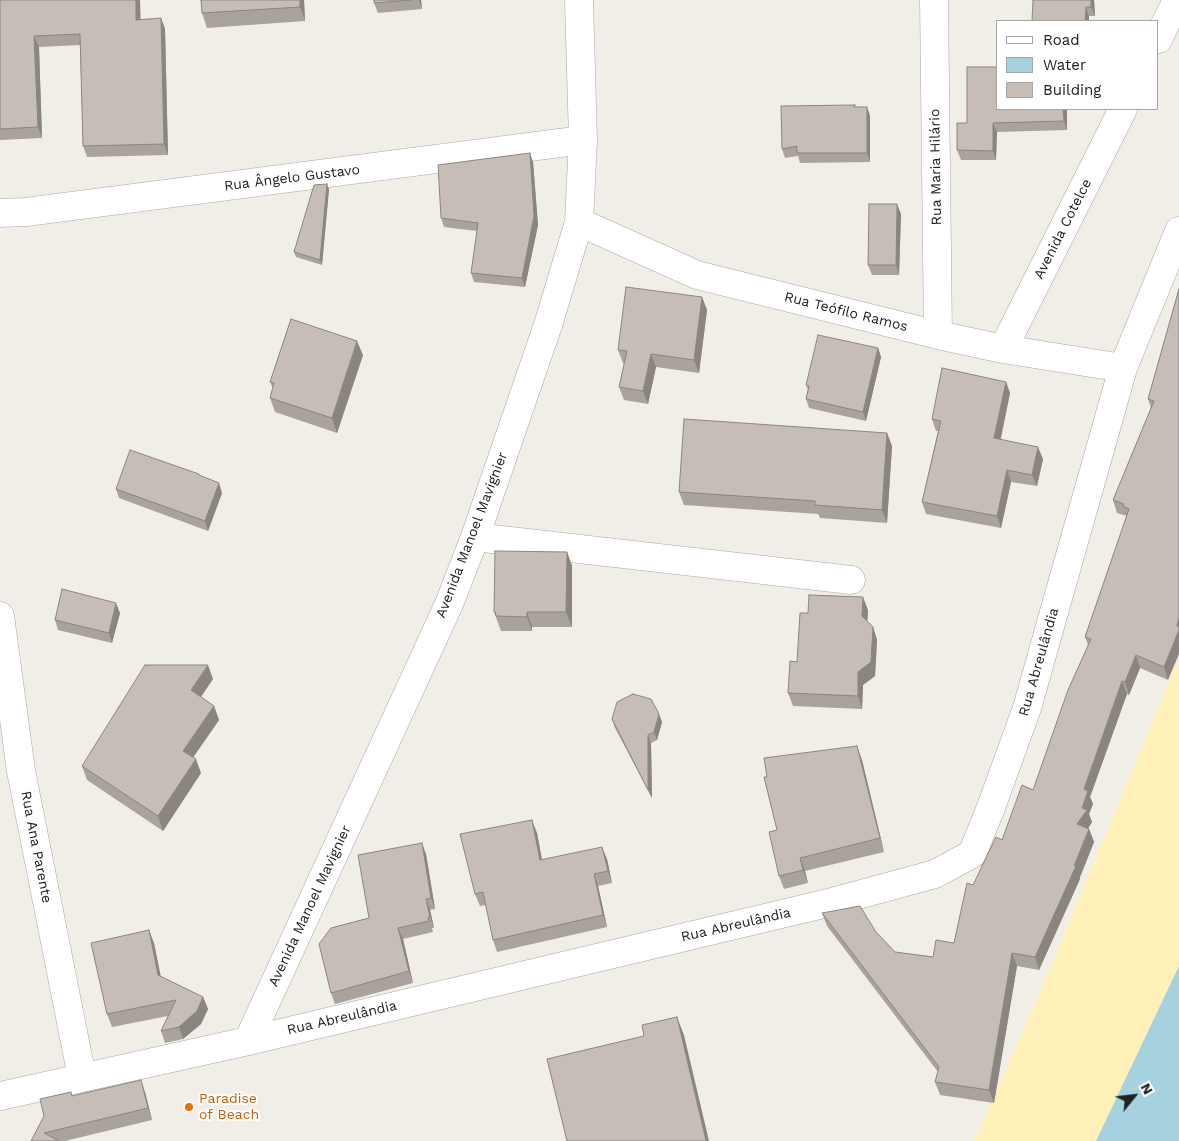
<!DOCTYPE html>
<meta charset="utf-8">
<style>
body{margin:0}
#map{position:relative;width:1179px;height:1141px;overflow:hidden;background:#f1eee7;font-family:"Work Sans",sans-serif}
canvas{display:block}
.legend{position:absolute;left:996px;top:20px;width:162px;height:90px;box-sizing:border-box;background:#fff;border:1px solid #a6a6a6;margin:0;padding:6px 9px;list-style:none;font-size:15px;color:#202020}
.legend li{display:flex;align-items:center;gap:10px;height:25px}
.legend b{width:25px;border:1px solid #a6a6a6}
.north{position:absolute;left:1109px;top:1071px;width:50px;height:50px;-webkit-text-stroke:4px #fff;paint-order:stroke;rotate:61deg;font-size:14px;font-weight:700;line-height:20px;text-align:center;color:#202020}
.north::after{content:'';display:block;margin:auto;width:18px;height:22px;background:#202020;clip-path:polygon(50% 0,100% 100%,50% 72%,0 100%)}
</style>
<div id="map">
<canvas width="1179" height="1141"></canvas>
<ul class="legend">
<li><b style="height:6px;background:#fff"></b>Road</li>
<li><b style="height:14px;background:#a6d2df"></b>Water</li>
<li><b style="height:14px;background:#c6beb6"></b>Building</li>
</ul>
<div class="north">N</div>
</div>
<script>
const context = document.querySelector('canvas').getContext('2d');
context.lineJoin = 'round';
function fill(path, color) { context.fillStyle = color; context.fill(path, 'evenodd'); }
const poly = rows => new Path2D(rows.map(r => 'M' + r).join(''));
function trace(path, color, width, dash) { context.strokeStyle = color; context.lineWidth = width; context.lineCap = dash ? 'butt' : 'round'; context.setLineDash(dash || []); context.stroke(path); }
function drawText(font, color, halo, rows, align = 'center') {
  context.font = font + ' "Work Sans",sans-serif'; context.lineWidth = 4; context.setLineDash([]); context.textBaseline = 'middle'; context.strokeStyle = halo; context.fillStyle = color; for (const [text, x, y, turn = 0] of rows) {
    context.save(); context.translate(x, y); context.rotate((+turn || 0) * Math.PI / 180); context.textAlign = isNaN(turn) ? turn : align; if (halo) context.strokeText(text, 0, 0); context.fillText(text, 0, 0); context.restore();
  }
}
fill(poly([
 [1179,658,1179,966,1096,1141,974,1141,1038,997]
]), '#fff1b7');
fill(poly([
 [1179,966,1179,1141,1096,1141]
]), '#a6d2df');
const minor = poly([
 [934,0,938,335],
 [1158,39,1177,0],
 [0,213,26,212,583,140],
 [579,222,697,275,938,335,1003,349,1123,368],
 [1003,349,1123,109],
 [475,537,851,580],
 [0,616,21,771,82,1077],
 [248,1041,449,604,475,537,548,325,579,222,583,140,579,0],
 [0,1096,248,1041,832,902,935,874,972,854,990,810,1027,708,1123,368,1179,231]
]);
trace(minor, '#a7a7a7', 29);
trace(minor, '#fff', 28);
fill(poly([
 [0,0,140,0,140,20,161,18,165,29,168,155,87,157,83,146,80,45,39,47,42,138,0,140],
 [201,0,304,0,305,21,207,28,202,13],
 [374,0,421,0,422,9,378,13,374,3],
 [1033,0,1094,0,1095,16,1089,16],
 [855,105,855,107,867,107,870,116,870,162,800,163,798,156,785,158,782,149],
 [1067,109,1067,130,997,132,996,160,961,160,957,150,967,123],
 [533,162,538,225,525,287,474,282,471,273,477,231,444,227,441,218],
 [329,189,322,265,296,257,294,252],
 [901,214,899,275,872,275,868,265],
 [1179,289,1168,680,1140,668,1129,695,1127,694,1090,797,1093,804,1089,814,1092,822,1088,829,1089,829,1094,842,1080,877,1080,879,1039,970,1017,966,994,1103,940,1095,935,1082,938,1072,827,926,822,913,876,932,895,952,933,957,954,943,973,885,1002,840,1033,790,1088,645,1085,637,1127,516,1117,513,1113,500,1151,408,1148,399],
 [702,297,707,310,699,373,656,367,648,404,624,400,619,387,624,363,623,363,618,350],
 [878,348,881,357,866,421,809,408,806,399,808,390,806,385],
 [363,355,337,433,275,412,270,398,273,388,270,382],
 [1006,382,1010,393,1001,439,1043,459,1037,486,1011,482,1001,528,926,514,922,502,938,431,936,431,932,419],
 [887,433,892,446,887,523,820,518,818,514,684,505,679,492],
 [200,476,222,493,208,531,119,498,116,489],
 [567,552,572,566,572,627,532,627,532,631,501,631,494,612],
 [868,610,867,621,873,627,877,640,875,676,863,685,862,709,793,706,788,693,797,662,808,613],
 [120,613,112,643,58,630,55,620],
 [213,679,201,697,214,706,219,720,193,757,201,773,163,831,87,780,82,766],
 [612,719,662,722,657,740,651,743,652,798,615,728],
 [862,760,884,852,805,871,808,883,784,889,779,876,777,830],
 [537,833,542,859,607,859,612,883,598,886,607,927,497,952,493,940,486,905,480,906,475,894],
 [426,854,435,909,430,910,434,928,432,928,433,932,403,939,413,983,335,1004,331,993,369,918],
 [154,943,160,976,203,997,208,1009,201,1024,183,1039,165,1043,161,1031,168,1016,112,1027,107,1014],
 [145,1092,152,1120,65,1141,31,1141,72,1096]
]), '#aaa39d');
fill(poly([
 [136,0,140,0,141,32,136,20],
 [300,0,304,0,305,21,300,7],
 [419,0,421,0,422,9],
 [1091,0,1094,0,1095,16,1091,7],
 [1086,7,1089,16,1089,21,1085,21],
 [161,18,165,29,168,155,164,144],
 [34,36,39,47,42,138,38,127],
 [867,107,870,116,870,162,867,153],
 [1063,109,1067,109,1067,130,1064,121],
 [993,123,997,132,996,160,993,151],
 [530,153,533,162,538,225,525,287,522,278],
 [327,184,329,189,322,265,320,260],
 [897,204,901,214,899,275,896,265],
 [702,297,707,310,699,373,694,360],
 [357,341,363,355,337,433,332,418],
 [878,348,881,357,866,421,863,412],
 [651,354,656,367,648,404,643,391],
 [1006,382,1010,393,998,450,994,438],
 [887,433,892,446,887,523,882,510],
 [1038,447,1043,459,1037,486,1032,475],
 [1007,470,1011,482,1001,528,997,516],
 [219,483,222,493,208,531,205,521],
 [567,552,572,566,572,627,566,612],
 [863,597,868,610,867,629,862,616],
 [116,603,120,613,112,643,109,633],
 [527,612,532,627,532,631,527,617],
 [1179,617,1179,654,1168,680,1164,667],
 [873,627,877,640,875,676,863,685,862,709,858,696,858,672],
 [1136,655,1140,668,1129,695,1125,682],
 [208,665,213,679,196,704,191,690],
 [1122,681,1127,694,1090,797,1093,804,1089,814,1092,822,1082,837,1077,824,1082,808,1084,789],
 [214,706,219,720,188,765,183,751],
 [659,714,662,722,657,740,654,732],
 [648,735,651,743,652,798,648,790],
 [857,746,862,760,884,852,880,838],
 [196,759,201,773,163,831,158,816],
 [532,820,537,833,544,872,540,860],
 [1089,829,1094,842,1080,877,1080,879,1039,970,1035,957,1074,866],
 [422,843,426,854,435,909,431,898],
 [602,847,607,859,612,883,608,871],
 [800,858,805,871,808,883,803,870],
 [594,874,598,886,607,927,603,915],
 [426,899,430,910,434,928,430,917],
 [398,928,403,939,413,983,409,971],
 [149,930,154,943,163,987,158,975],
 [1012,953,1017,966,994,1103,989,1090],
 [203,997,208,1009,201,1024,183,1039,179,1027],
 [677,1017,684,1035,709,1141,706,1141],
 [141,1080,145,1092,152,1120,148,1108]
]), '#8b857f');
const building = poly([
 [0,0,136,0,136,20,161,18,164,144,83,146,80,34,34,36,38,127,0,129,0,0],
 [201,0,300,0,300,7,202,13,201,0],
 [374,0,411,0,374,3,374,0],
 [1033,0,1091,0,1091,7,1086,7,1085,21,1032,21,1033,0],
 [967,67,998,67,998,109,1063,109,1064,121,993,123,993,151,957,150,957,123,967,123,967,67],
 [855,105,854,107,867,107,867,153,797,153,797,146,782,149,781,106,855,105],
 [530,153,534,216,522,278,471,273,478,223,441,218,438,165,530,153],
 [327,184,320,260,294,252,314,185,327,184],
 [869,204,897,204,896,265,868,265,869,204],
 [626,287,702,297,694,360,651,354,643,391,619,387,627,351,618,350,626,287],
 [1179,289,1179,617,1177,626,1179,627,1179,630,1164,667,1136,655,1125,682,1122,681,1084,789,1088,791,1082,808,1087,810,1077,824,1089,829,1074,866,1076,866,1035,957,1012,953,989,1090,935,1082,939,1067,822,913,860,906,876,932,895,952,933,957,936,940,954,943,967,883,973,885,996,837,1002,840,1022,785,1033,790,1068,690,1091,639,1085,637,1129,509,1123,506,1124,504,1113,500,1154,401,1148,399,1179,289],
 [291,319,357,341,332,418,270,398,274,383,270,382,291,319],
 [818,335,878,348,863,412,806,399,809,386,806,385,818,335],
 [942,368,1006,382,994,438,1038,447,1032,475,1007,470,997,516,922,502,941,421,932,419,942,368],
 [684,419,887,433,882,510,815,505,815,501,679,492,684,419],
 [130,450,199,474,199,475,219,483,205,521,116,489,130,450],
 [495,551,567,552,566,612,527,612,527,617,496,616,495,612,494,612,495,551],
 [62,589,116,603,109,633,55,620,62,589],
 [809,595,863,597,862,616,873,627,871,662,858,672,858,696,788,693,790,661,797,662,800,613,808,613,809,595],
 [145,665,208,665,191,690,214,706,183,751,196,759,158,816,82,766,145,665],
 [633,694,651,699,659,714,654,732,648,735,648,790,612,719,617,702,633,694],
 [857,746,880,838,800,858,803,870,779,876,769,832,777,830,764,777,767,777,764,758,857,746],
 [532,820,540,860,602,847,608,871,594,874,603,915,493,940,483,892,475,894,460,834,532,820],
 [422,843,431,898,426,899,430,917,428,917,429,921,398,928,409,971,331,993,319,944,331,928,369,918,358,855,422,843],
 [149,930,158,975,203,997,197,1011,179,1027,161,1031,176,1000,107,1014,91,943,149,930],
 [677,1017,706,1141,567,1141,547,1059,644,1036,642,1025,677,1017],
 [141,1080,148,1108,44,1133,59,1141,31,1141,44,1116,40,1099,71,1092,72,1096,141,1080]
]);
fill(building, '#c6beb6');
trace(building, '#8b857f', 1);
for (const [x, y, r, color] of [
 [189,1107,5,"#e8710a"]
]) { const dot = new Path2D(); dot.arc(x, y, r, 0, 2 * Math.PI); context.fillStyle = color; context.fill(dot); trace(dot, '#fff', 2); }
drawText('14px', '#202020', '#fff', [
 ["Rua Maria Hilário",936,167,-91],
 ["Rua Ângelo Gustavo",292,178,-7],
 ["Avenida Cotelce",1063,229,-63],
 ["Rua Teófilo Ramos",846,312,14],
 ["Avenida Manoel Mavignier",472,535,-69],
 ["Rua Abreulândia",1039,662,-74],
 ["Rua Ana Parente",36,847,79],
 ["Avenida Manoel Mavignier",310,906,-65],
 ["Rua Abreulândia",736,925,-13],
 ["Rua Abreulândia",342,1018,-13]
]);
drawText('14px', '#c56008', '#fff', [
 ["Paradise",199,1099],
 ["of Beach",199,1115]
], 'left');
</script>
